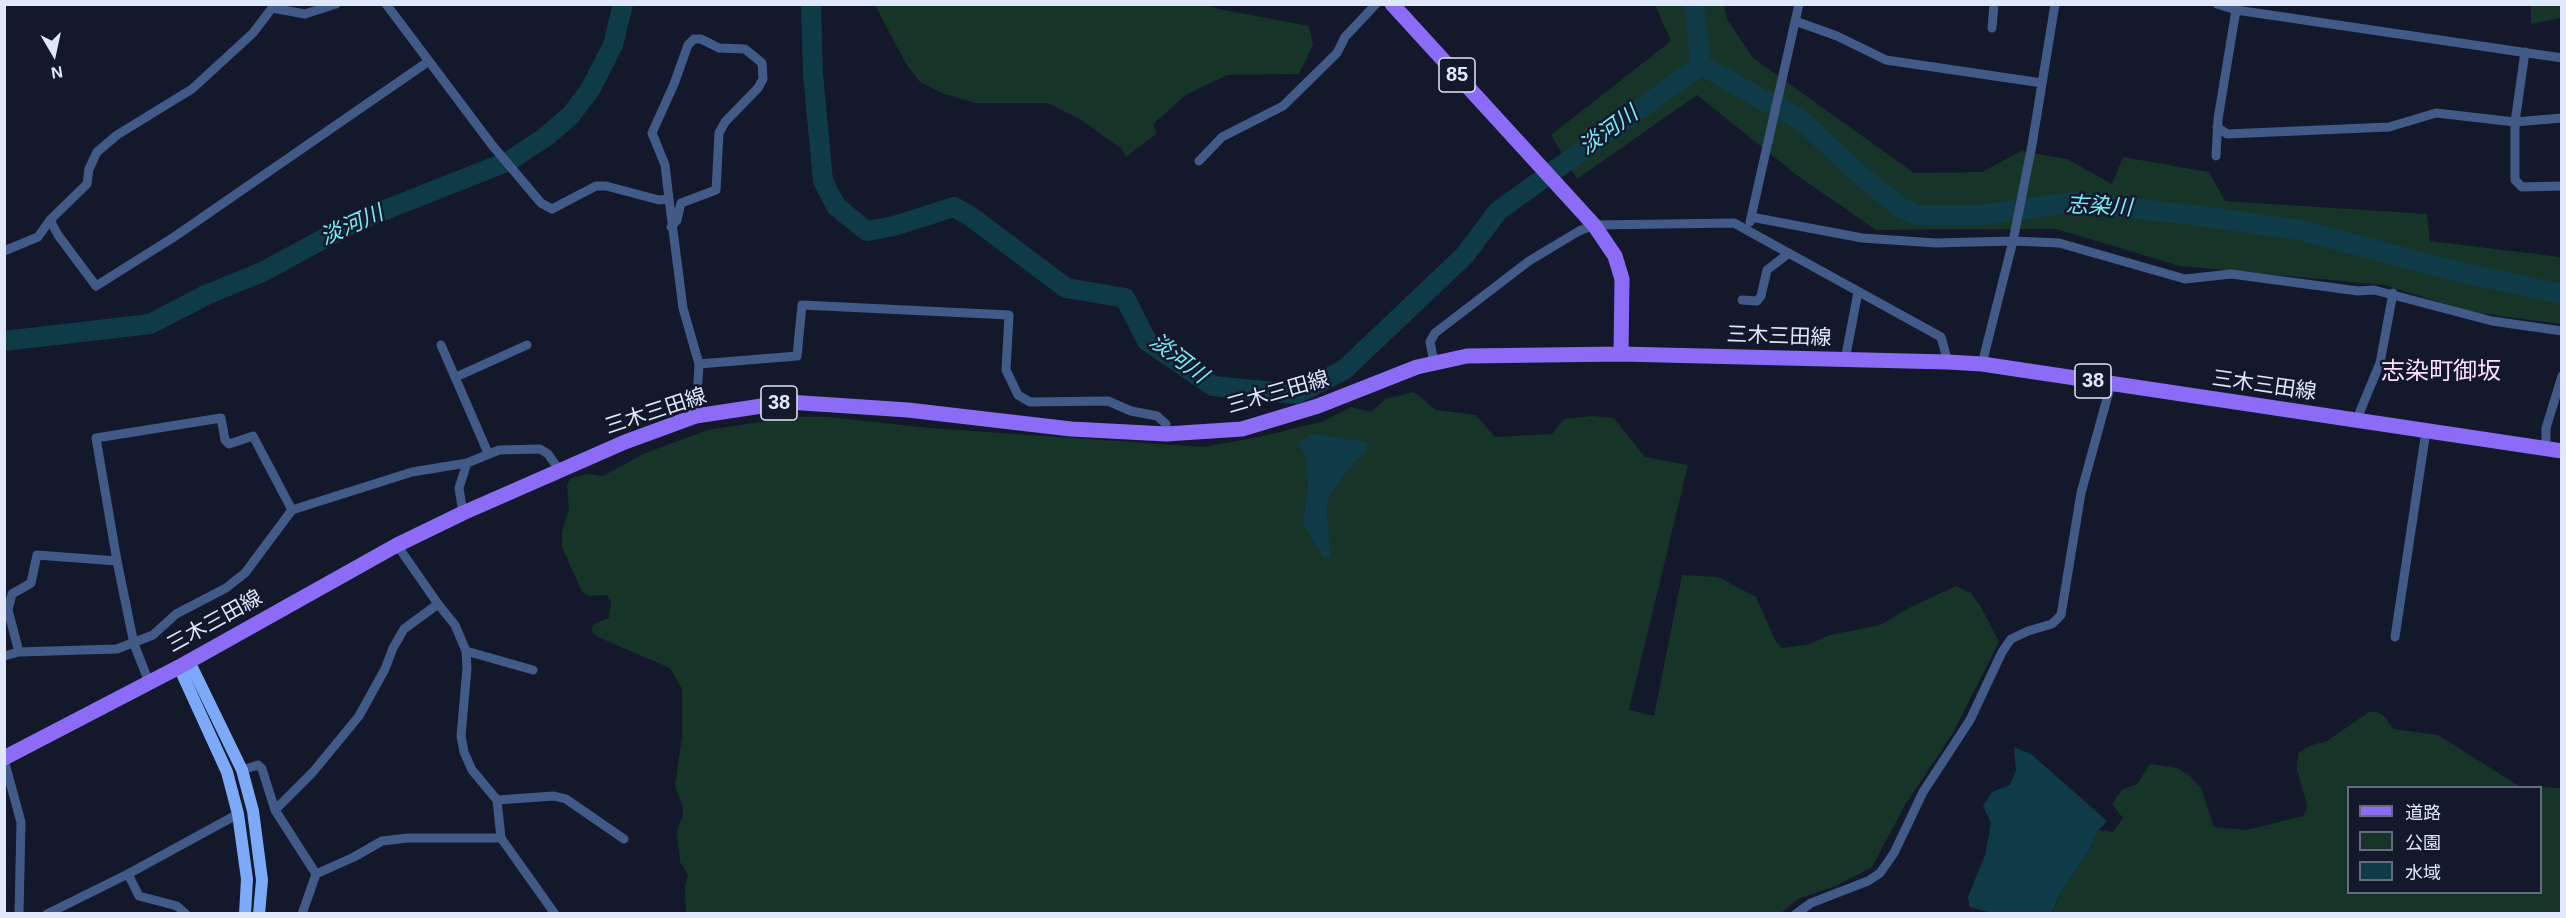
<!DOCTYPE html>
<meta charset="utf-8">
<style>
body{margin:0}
#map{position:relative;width:2566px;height:918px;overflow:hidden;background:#13182b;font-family:Helvetica,"Noto Sans JP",sans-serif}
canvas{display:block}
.frame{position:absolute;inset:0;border:6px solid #dfe8fd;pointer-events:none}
.legend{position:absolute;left:2347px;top:786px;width:195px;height:108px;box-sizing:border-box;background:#13182b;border:2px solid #656b7f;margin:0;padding:8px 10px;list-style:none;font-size:18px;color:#dfe8fd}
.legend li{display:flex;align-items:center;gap:12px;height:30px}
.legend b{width:30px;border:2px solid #656b7f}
.north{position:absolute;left:24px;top:24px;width:60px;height:60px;-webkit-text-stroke:4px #13182b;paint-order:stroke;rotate:171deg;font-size:16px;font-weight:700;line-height:24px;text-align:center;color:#dfe8fd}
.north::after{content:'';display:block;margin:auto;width:21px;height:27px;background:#dfe8fd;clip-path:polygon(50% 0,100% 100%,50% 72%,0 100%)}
</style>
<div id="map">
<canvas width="2566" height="918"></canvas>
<div class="frame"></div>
<ul class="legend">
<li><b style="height:8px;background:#8c6cf7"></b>道路</li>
<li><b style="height:16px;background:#163528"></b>公園</li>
<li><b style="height:16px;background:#0f3b49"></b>水域</li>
</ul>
<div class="north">N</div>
</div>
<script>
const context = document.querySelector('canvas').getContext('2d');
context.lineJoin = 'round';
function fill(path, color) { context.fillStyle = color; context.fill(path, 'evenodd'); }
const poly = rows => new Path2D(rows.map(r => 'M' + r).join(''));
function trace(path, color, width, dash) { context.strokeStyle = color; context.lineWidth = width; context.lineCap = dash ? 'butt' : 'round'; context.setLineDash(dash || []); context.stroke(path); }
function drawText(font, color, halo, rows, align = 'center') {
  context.font = font + ' Helvetica,"Noto Sans JP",sans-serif'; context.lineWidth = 5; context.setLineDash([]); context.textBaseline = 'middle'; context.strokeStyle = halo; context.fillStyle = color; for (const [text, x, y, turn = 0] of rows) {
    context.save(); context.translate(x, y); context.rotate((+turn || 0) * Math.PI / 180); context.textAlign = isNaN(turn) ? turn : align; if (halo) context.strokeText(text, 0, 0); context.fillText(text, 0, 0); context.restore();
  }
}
fill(poly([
 [875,5,1206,5,1219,9,1309,26,1313,45,1299,74,1227,75,1186,95,1153,124,1157,133,1126,157,1122,149,1081,120,1048,103,976,103,944,94,920,82,906,64],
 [1655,5,1724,5,1727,19,1753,58,1914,173,1982,172,2021,151,2067,159,2112,184,2123,157,2209,172,2225,201,2427,214,2430,241,2561,257,2561,324,2470,312,2385,285,2180,266,2056,229,1876,230,1798,176,1697,95,1577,179,1551,135,1671,41],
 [2531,5,2561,5,2561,18,2531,24],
 [1414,392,1436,410,1476,415,1495,437,1552,434,1564,419,1593,416,1614,418,1645,457,1688,465,1629,710,1654,716,1682,575,1718,577,1756,597,1776,642,1782,648,1807,645,1830,635,1880,625,1909,608,1956,586,1971,593,1981,607,1999,642,1953,733,1905,805,1872,867,1838,885,1798,899,1781,913,686,913,685,888,688,875,680,862,677,831,683,815,683,808,675,786,682,737,682,689,670,668,598,637,591,631,594,624,609,618,611,602,607,595,589,596,582,592,562,547,562,532,569,509,567,485,571,478,587,474,603,476,643,454,707,430,794,417,828,417,929,428,1204,447,1259,437,1324,421,1351,407,1371,412,1385,399],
 [1305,455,1356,460,1331,493,1327,508,1331,557,1303,523,1308,487],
 [2369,712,2377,712,2384,716,2394,729,2438,735,2519,786,2561,788,2561,913,2052,914,2060,894,2088,852,2099,830,2113,832,2123,818,2112,804,2122,790,2137,784,2150,764,2177,768,2190,776,2201,788,2214,827,2247,830,2303,816,2307,809,2306,801,2297,769,2298,753,2312,745,2327,741],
 [2348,788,2540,788,2540,892,2348,892]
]), '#163528');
fill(poly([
 [1312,434,1366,442,1367,450,1363,456,1356,460,1331,493,1327,508,1331,557,1323,557,1303,523,1308,487,1305,455,1298,443],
 [2014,747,2031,754,2107,821,2099,830,2088,852,2060,894,2052,913,1992,913,1970,907,1968,897,1985,855,1991,823,1983,806,1992,792,2010,785,2016,770]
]), '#0f3b49');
trace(poly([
 [811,4,813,74,823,181,836,206,848,216,867,231,894,226,954,207,970,216,1066,288,1125,298,1147,341,1213,386,1296,394,1344,370,1465,255,1498,211,1701,65],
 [1694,4,1701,65],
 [1701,65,1763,100,1800,119,1859,174,1901,208,1917,215,1981,215,2075,202,2193,215,2299,230,2455,271,2562,294],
 [4,341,150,324,206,295,262,272,357,221,509,161,544,138,570,116,590,90,613,45,623,4]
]), '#0f3b49', 20);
trace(poly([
 [386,4,492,145,541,203,552,209,596,186,606,186,659,200,669,199,683,308,699,364,696,416],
 [2217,4,2236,10,2562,58],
 [1795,21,1837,36,1886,60,2042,83],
 [1992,28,1994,4],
 [2525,52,2515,122,2515,180,2522,187,2562,186],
 [2217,127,2227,134,2389,127,2436,113,2515,122,2562,118],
 [2216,156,2218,119,2236,10],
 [1199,161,1222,137,1283,106,1337,53,1345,37,1376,4],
 [669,199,665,165,652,133,674,84,688,45,694,39,701,39,719,48,745,49,762,63,763,79,758,88,725,122,719,133,716,190,681,203,677,220,671,227],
 [1751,217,1862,238,1936,243,2013,241,2059,243,2185,279,2231,274,2358,291,2374,290,2492,321,2562,331],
 [50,220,58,235,96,286,174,237,429,61],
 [1750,222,1799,4],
 [4,251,38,237,50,220,87,184,89,169,97,152,117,135,192,89,253,33,272,8,305,14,336,4],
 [1742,300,1757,301,1761,296,1767,270,1789,253],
 [441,345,488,453],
 [1845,360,1858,292],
 [1434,362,1430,342,1435,333,1529,261,1579,231,1594,225,1734,223,1941,337,1948,362],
 [699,364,797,356,802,305,1009,315,1006,370,1018,395,1030,402,1108,401,1131,411,1157,416,1166,424,1166,434],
 [1982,364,2013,241,2032,145,2055,4],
 [456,377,527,345],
 [2356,421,2380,363,2393,293],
 [2546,449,2546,428,2562,376],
 [463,513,459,488,467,463],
 [397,545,438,604,455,625,466,651,467,668,461,736,464,752,472,770,497,800,501,838,555,914],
 [2395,637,2426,431],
 [466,651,533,670],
 [19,652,8,610,12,594,31,583,37,555,117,561],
 [4,656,19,652,117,649,153,635,176,614,226,588,245,573,292,510,412,472,467,463,499,450,540,449,548,454,560,471],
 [149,682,134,644,117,561,96,438,221,418,225,440,229,444,253,436,292,510],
 [4,760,21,822,19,914],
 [242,770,258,765,262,769,275,810,316,874],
 [497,800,554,796,566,799,624,839],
 [275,810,313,772,359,716,385,669,393,648,404,629,438,604],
 [128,874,139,896,177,906,186,914],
 [47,914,128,874,238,814],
 [302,914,316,874,354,857,382,841,408,838,501,838],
 [1796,914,1811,903,1868,881,1880,873,1894,853,1923,792,1970,720,2002,652,2011,639,2028,631,2052,624,2061,615,2081,493,2111,384]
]), '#415a87', 9);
trace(poly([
 [189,661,242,770,253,811,262,880,259,914],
 [179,667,227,772,238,814,247,879,245,914]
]), '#7caaf8', 12);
trace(poly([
 [1392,4,1594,225,1615,256,1622,279,1621,354],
 [4,758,179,667,397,545,463,513,625,442,696,416,788,402,908,410,1071,429,1166,434,1242,429,1318,406,1417,367,1467,356,1621,354,1948,362,1982,364,2562,451]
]), '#8c6cf7', 15);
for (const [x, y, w] of [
 [1457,75,36],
 [2093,381,36],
 [779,403,36]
]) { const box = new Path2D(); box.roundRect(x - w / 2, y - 17, w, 34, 4.5); context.fillStyle = '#13182b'; context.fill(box); trace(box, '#dfe8fd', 1.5); }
drawText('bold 20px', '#dfe8fd', null, [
 ["85",1457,75],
 ["38",2093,381],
 ["38",779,403]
]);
drawText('21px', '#dfe8fd', '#13182b', [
 ["三木三田線",1779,337,2],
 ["三木三田線",2264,386,8],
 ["三木三田線",1278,393,-16],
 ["三木三田線",656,412,-18],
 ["三木三田線",215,622,-29]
]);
drawText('italic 22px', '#73eef7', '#13182b', [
 ["淡河川",1609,131,-36],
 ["志染川",2099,207,3],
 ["淡河川",352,226,-24],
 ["淡河川",1178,359,37]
]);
drawText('24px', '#fce1fd', '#13182b', [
 ["志染町御坂",2441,372]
]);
</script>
